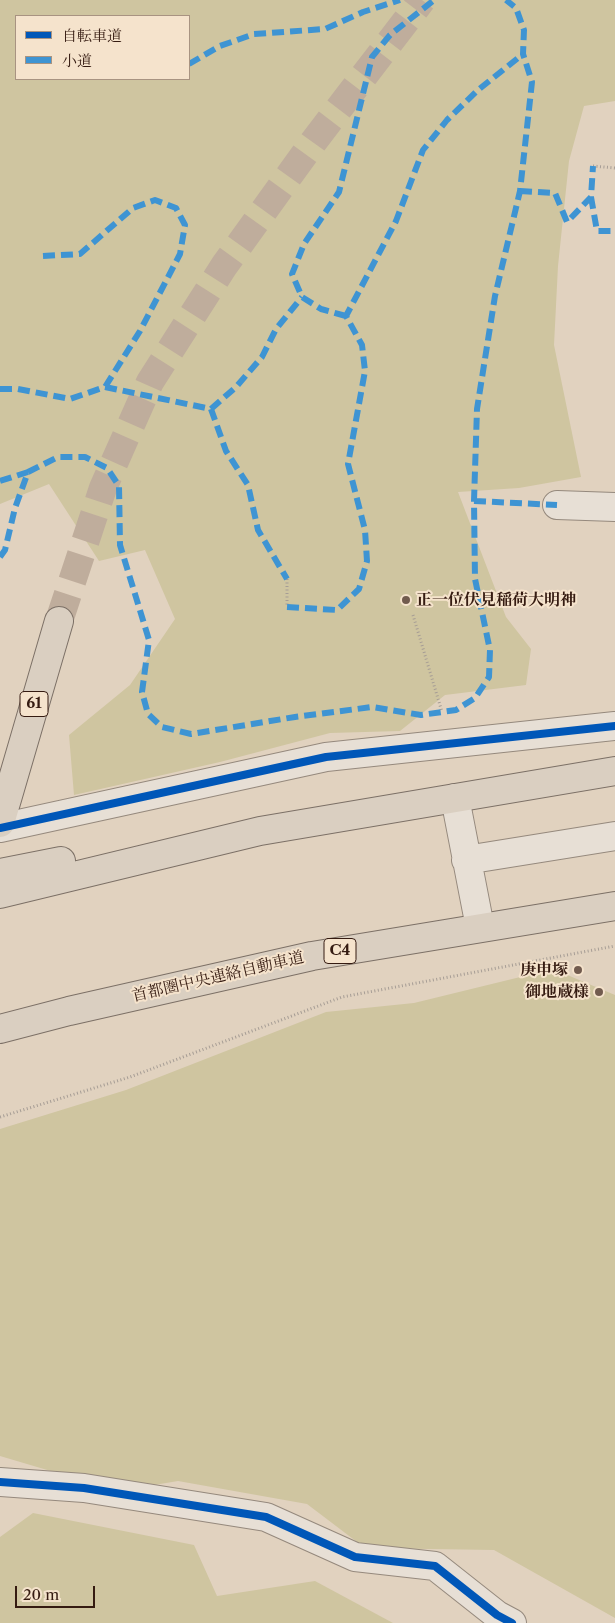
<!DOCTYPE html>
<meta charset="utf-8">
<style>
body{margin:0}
#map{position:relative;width:615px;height:1623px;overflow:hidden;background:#e1d2bf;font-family:"Libre Caslon Text","Noto Serif JP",serif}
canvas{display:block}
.legend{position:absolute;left:15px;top:15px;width:175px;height:65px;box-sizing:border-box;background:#f5e3cc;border:1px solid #a89381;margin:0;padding:6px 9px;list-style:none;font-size:15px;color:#351b11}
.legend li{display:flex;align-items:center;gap:10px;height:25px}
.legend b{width:25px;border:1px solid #a89381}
.scale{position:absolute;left:15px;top:1586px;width:80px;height:22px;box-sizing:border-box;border:2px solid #351b11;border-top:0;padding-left:6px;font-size:15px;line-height:18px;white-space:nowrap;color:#351b11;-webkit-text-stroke:4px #f5e3cc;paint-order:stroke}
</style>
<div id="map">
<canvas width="615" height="1623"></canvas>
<ul class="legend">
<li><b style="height:6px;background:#0057b8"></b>自転車道</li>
<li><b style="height:6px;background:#3e94d3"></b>小道</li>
</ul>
<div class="scale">20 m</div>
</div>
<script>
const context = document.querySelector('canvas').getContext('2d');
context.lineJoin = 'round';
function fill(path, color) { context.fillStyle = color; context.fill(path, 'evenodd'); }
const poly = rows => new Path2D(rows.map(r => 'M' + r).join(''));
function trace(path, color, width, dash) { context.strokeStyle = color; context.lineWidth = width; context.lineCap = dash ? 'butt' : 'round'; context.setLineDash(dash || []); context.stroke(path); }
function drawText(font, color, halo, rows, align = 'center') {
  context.font = font + ' "Libre Caslon Text","Noto Serif JP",serif'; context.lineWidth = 4; context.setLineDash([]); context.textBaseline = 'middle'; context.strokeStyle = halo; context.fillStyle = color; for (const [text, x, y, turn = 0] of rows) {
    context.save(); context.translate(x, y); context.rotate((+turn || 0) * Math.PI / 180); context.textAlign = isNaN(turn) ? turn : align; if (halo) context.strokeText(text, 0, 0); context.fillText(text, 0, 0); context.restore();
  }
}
fill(poly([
 [0,0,615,0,615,101,584,106,569,161,558,266,554,345,581,477,519,488,458,492,506,617,531,649,526,685,445,695,400,731,330,733,220,762,74,795,69,735,130,685,175,619,145,550,99,561,49,484,0,504],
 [189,16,189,79,16,79,16,16],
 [553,969,615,995,615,1618,494,1550,365,1548,307,1504,178,1481,118,1491,0,1456,0,1129,126,1090,326,1012,414,1003],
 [33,1513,194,1545,217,1596,315,1581,393,1623,0,1623,0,1537]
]), '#cfc5a0');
trace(poly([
 [59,621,103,488,150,382,224,266,314,141,422,0]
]), '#bfad9c', 28, [28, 14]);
const minor = poly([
 [557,505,615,507],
 [455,798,480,927],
 [0,828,326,757,615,726],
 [466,860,615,836],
 [0,1482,84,1488,266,1517,355,1557,435,1566,497,1615,512,1623]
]);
const major = poly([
 [0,823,59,621]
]);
const highway = poly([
 [0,873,61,861],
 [0,894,260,831,615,771],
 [0,1029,69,1011,312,956,615,906]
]);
trace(minor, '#95897d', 30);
trace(major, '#7c7066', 30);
trace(highway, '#7c7066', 30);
trace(poly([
 [593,166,615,168],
 [287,579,287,607],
 [413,615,442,712],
 [0,1117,130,1077,342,997,615,946]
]), '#a69d95', 3, [1, 2.5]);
trace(minor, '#e7dfd5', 28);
trace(major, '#dacfc1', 28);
trace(highway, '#dacfc1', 28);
trace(poly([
 [189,64,220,46,254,34,325,29,363,12,400,0],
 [520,191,555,193,567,222,591,197,593,166],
 [591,197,597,231,615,231],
 [43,256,80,254,133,208,155,200,176,208,185,225,180,254,140,331,105,387],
 [346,316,321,309,302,297,292,274,304,244,339,192,372,57,390,35,434,0],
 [0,389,18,389,70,399,105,387,211,409,226,451,248,485,258,530,287,579],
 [211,409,236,387,262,357,276,329,302,297],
 [0,481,28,472],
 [474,501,557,505],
 [0,557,5,550,15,508,28,472,58,457,85,457,107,468,119,486,120,545,149,640,142,692,148,714,162,727,191,734,295,717,372,707,421,715,456,710,475,698,489,677,490,650,475,579,474,501,477,409,495,296,520,191,532,82,523,54,524,30,516,8,506,0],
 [287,607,337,610,359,589,367,561,365,530,348,464,365,371,362,345,346,316,396,221,423,150,447,120,478,90,523,54]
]), '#3e94d3', 6, [12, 6]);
trace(poly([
 [0,828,326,757,615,726],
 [0,1482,84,1488,266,1517,355,1557,435,1566,497,1615,512,1623]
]), '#0057b8', 8);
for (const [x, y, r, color] of [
 [406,600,5,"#715b4e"],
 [578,970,5,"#715b4e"],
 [599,992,5,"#715b4e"]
]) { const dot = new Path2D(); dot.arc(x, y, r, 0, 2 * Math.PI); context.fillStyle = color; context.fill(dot); trace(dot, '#f5e3cc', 2); }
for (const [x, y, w] of [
 [34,704,28],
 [340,951,32]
]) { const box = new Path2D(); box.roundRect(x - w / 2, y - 12.5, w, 25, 4); context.fillStyle = '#f5e3cc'; context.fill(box); trace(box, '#351b11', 1); }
drawText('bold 15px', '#351b11', null, [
 ["61",34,704],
 ["C4",340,951]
]);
drawText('bold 16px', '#351b11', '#f5e3cc', [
 ["正一位伏見稲荷大明神",416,600,"left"],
 ["庚申塚",568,970],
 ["御地蔵様",589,992]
], 'right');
drawText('16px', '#351b11', '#f5e3cc', [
 ["首都圏中央連絡自動車道",218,977,-13]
]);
</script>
